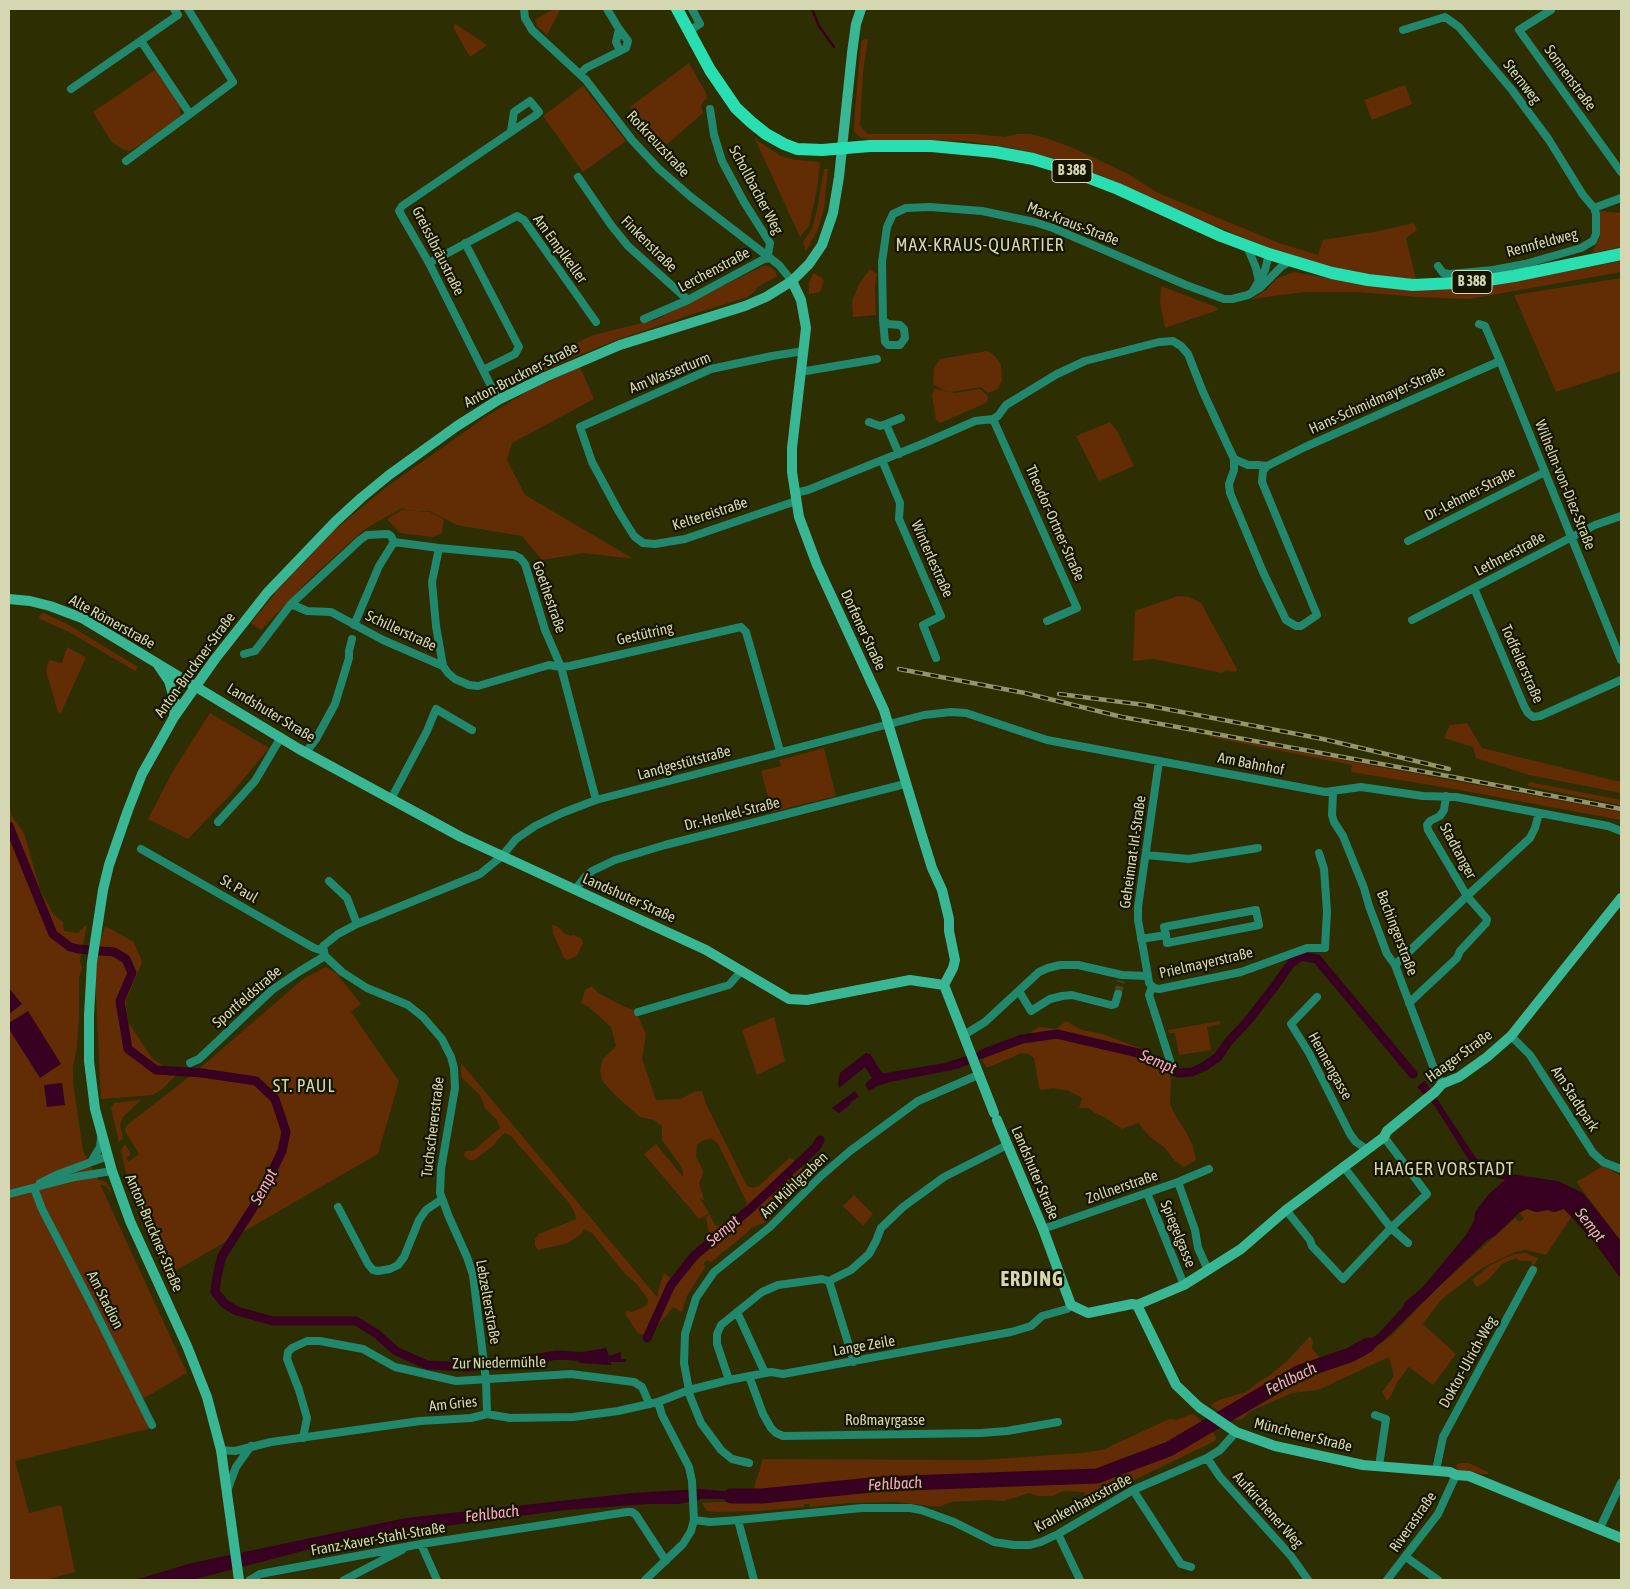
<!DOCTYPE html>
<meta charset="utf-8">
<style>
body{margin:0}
#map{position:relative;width:1630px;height:1589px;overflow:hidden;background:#2d2e02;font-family:"Asap Condensed",sans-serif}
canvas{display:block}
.frame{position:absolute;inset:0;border:10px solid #d4d7b1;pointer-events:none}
</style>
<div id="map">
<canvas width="1630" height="1589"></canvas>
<div class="frame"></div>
</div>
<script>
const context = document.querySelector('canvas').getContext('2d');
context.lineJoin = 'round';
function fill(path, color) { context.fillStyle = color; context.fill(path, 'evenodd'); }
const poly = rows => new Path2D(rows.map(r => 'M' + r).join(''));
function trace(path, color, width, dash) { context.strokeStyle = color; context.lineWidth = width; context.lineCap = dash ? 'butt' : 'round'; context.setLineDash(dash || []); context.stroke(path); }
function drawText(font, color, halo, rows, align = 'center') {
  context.font = font + ' "Asap Condensed",sans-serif'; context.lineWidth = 4.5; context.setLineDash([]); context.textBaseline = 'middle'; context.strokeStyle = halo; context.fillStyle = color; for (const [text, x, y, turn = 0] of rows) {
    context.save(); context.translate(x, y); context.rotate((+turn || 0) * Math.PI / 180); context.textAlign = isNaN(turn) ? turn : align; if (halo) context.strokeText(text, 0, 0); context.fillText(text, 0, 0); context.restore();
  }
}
fill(poly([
 [554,9,560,10,547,35,537,26,536,19],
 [454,23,487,45,470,57,454,29],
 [868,39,863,72,860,124,862,129,868,134,977,134,1005,137,1017,134,1030,134,1046,138,1071,147,1128,174,1158,193,1279,243,1318,255,1323,240,1379,231,1414,223,1417,230,1406,238,1416,279,1383,277,1336,268,1269,248,1194,217,1097,174,1038,154,1007,147,965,141,935,140,868,141,868,139,861,138,855,133,854,129,855,111,861,43,862,40],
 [689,63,706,93,707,99,704,100,701,106,703,113,666,145,643,127,630,107],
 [155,70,180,105,180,117,137,147,129,151,122,149,111,141,93,112],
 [1405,85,1412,104,1372,120,1364,100],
 [583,86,626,141,583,172,543,116],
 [755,139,781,156,796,160,819,162,820,165,817,189,809,226,800,237],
 [824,169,828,169,824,208,818,229,806,251,803,242,812,229,817,210],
 [1599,211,1621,213,1621,247,1592,253,1600,237],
 [1621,261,1621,272,1469,299,1418,297,1357,292,1304,292,1252,299,1266,290,1276,279,1294,272,1365,285,1512,282],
 [763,266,769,266,775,271,777,276,756,288,756,290,748,297,693,314,619,339,577,356,509,387,499,388,508,377,593,335,655,320],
 [870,269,877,274,875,285,876,315,853,317,852,301,859,284],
 [813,273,822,278,824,281,820,292,809,294,809,283],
 [1621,278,1621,371,1556,392,1514,295],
 [1161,286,1216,307,1218,310,1165,328,1160,303],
 [987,351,995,356,1001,365,1002,380,998,389,988,393,981,387,951,392,943,390,933,384,934,368,940,359],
 [580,367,594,399,512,443,507,460,525,495,634,559,584,553,542,560,522,536,457,525,430,511,409,511,402,508,365,529,315,574,261,630,251,623,276,592,332,532,385,488,490,414,530,390],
 [934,389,955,393,980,389,987,395,988,399,986,403,940,423,936,420,932,395],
 [1110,422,1117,431,1134,466,1099,481,1076,436],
 [402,510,430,512,444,519,442,533,433,537,400,533,387,519],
 [1178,596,1189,597,1201,603,1237,669,1236,672,1226,670,1222,673,1154,659,1133,661,1135,611],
 [44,613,67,624,138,667,135,671,69,632,40,619,39,617,41,614],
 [67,647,86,657,61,713,58,712,46,671,49,660,62,663],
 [210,713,269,748,231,794,188,839,148,819,173,771],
 [1467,723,1482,748,1621,782,1621,793,1529,775,1476,758,1473,747,1444,738,1450,725],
 [1209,735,1621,812,1621,820,1449,788,1351,772,1352,765,1210,737],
 [824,748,836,796,772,812,761,771,781,766,779,760],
 [1529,782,1621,800,1621,805,1528,786],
 [9,802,11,815,24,833,40,889,53,914,63,922,64,931,78,933,87,924,80,961,82,969,79,977,79,1015,77,1047,73,1067,73,1082,83,1151,98,1179,106,1182,110,1188,112,1195,106,1186,100,1184,187,1373,139,1401,152,1428,15,1461,29,1513,61,1505,75,1572,44,1580,9,1580],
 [552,925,557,926,564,933,570,936,574,935,582,939,583,943,577,956,567,960,564,958,553,933],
 [105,926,134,942,142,962,126,1001,128,1022,152,1058,166,1068,182,1070,162,1089,153,1095,101,1099,95,975,99,946],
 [326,967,336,973,361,1004,351,1012,399,1081,378,1154,168,1275,144,1227,147,1223,129,1188,121,1150,125,1144,131,1154,126,1158,129,1162,139,1154,125,1131,126,1126,199,1069,303,979],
 [592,986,598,993,625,1007,635,1010,646,1034,642,1059,656,1100,680,1099,694,1092,702,1091,706,1104,747,1186,753,1188,759,1186,789,1158,793,1159,808,1175,807,1180,803,1181,800,1186,765,1222,751,1228,748,1232,711,1262,707,1260,704,1263,705,1267,687,1296,682,1312,673,1307,667,1315,647,1336,638,1333,625,1314,626,1311,632,1312,647,1305,648,1300,637,1284,626,1275,592,1233,584,1229,581,1234,568,1243,538,1250,535,1246,535,1239,539,1234,576,1219,575,1214,570,1204,511,1136,505,1133,499,1138,493,1146,474,1160,469,1160,464,1156,465,1151,473,1151,500,1128,497,1120,485,1108,480,1095,461,1077,461,1063,657,1297,660,1284,664,1273,677,1284,705,1251,711,1246,706,1217,710,1214,714,1224,718,1226,734,1218,745,1208,747,1203,718,1144,711,1138,702,1141,697,1145,696,1157,703,1170,702,1177,699,1183,704,1200,700,1199,709,1213,699,1219,644,1154,656,1144,683,1177,683,1171,680,1165,662,1140,662,1126,654,1120,640,1117,616,1096,603,1082,600,1071,603,1059,616,1046,611,1027,590,1008,581,1003,585,990],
 [774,1017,785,1061,757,1075,742,1030],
 [1066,1021,1082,1030,1103,1034,1139,1048,1168,1065,1171,1079,1170,1104,1175,1115,1186,1132,1193,1146,1196,1160,1184,1167,1175,1161,1164,1147,1150,1137,1138,1123,1122,1129,1104,1117,1093,1112,1089,1108,1079,1108,1082,1098,1069,1091,1053,1088,1041,1090,1039,1087,1034,1058,1029,1054,1022,1053,989,1067,986,1067,983,1062,983,1057,1012,1045,1039,1027,1056,1029],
 [1220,1021,1220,1024,1207,1027,1211,1050,1179,1055,1175,1033,1169,1033,1168,1030],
 [141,1100,123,1117,120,1125,123,1138,119,1142,111,1108,114,1103],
 [1603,1166,1621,1176,1621,1241,1576,1182],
 [854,1195,873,1214,863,1226,843,1206],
 [1527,1209,1536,1212,1548,1210,1554,1212,1564,1209,1572,1216,1546,1255,1526,1250,1515,1252,1482,1268,1441,1300,1423,1324,1456,1354,1433,1385,1409,1367,1397,1382,1391,1396,1387,1401,1382,1392,1394,1376,1389,1357,1318,1390,1292,1393,1251,1411,1242,1419,1235,1420,1212,1407,1212,1404,1219,1400,1246,1392,1257,1383,1270,1375,1287,1361,1310,1336,1313,1341,1312,1348,1323,1362,1348,1352,1352,1360,1363,1357,1393,1334,1437,1288,1515,1218,1520,1222,1524,1218,1519,1213],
 [1526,1253,1538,1258,1534,1266,1532,1266,1532,1261,1520,1261,1516,1258,1502,1264,1488,1280,1477,1287,1472,1280,1489,1266,1503,1259,1515,1254],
 [1191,1414,1195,1415,1214,1434,1216,1438,1215,1441,1093,1500,1083,1492,1064,1491,1052,1496,1038,1496,1029,1493,1004,1501,987,1500,951,1502,939,1507,897,1502,849,1503,810,1507,810,1504,804,1504,804,1507,760,1511,717,1512,707,1511,702,1503,750,1500,763,1459,982,1460,1080,1453,1102,1450,1165,1421,1170,1419,1177,1420],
 [1461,1463,1469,1463,1488,1472,1488,1474,1482,1474,1469,1471,1458,1471,1456,1465]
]), '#622d05');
fill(poly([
 [9,988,22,1004,9,1014],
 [28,1011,61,1064,40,1078,9,1029,9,1023],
 [988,1049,992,1050,982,1057,978,1061,957,1069,890,1082,877,1086,869,1091,865,1084,872,1078,865,1067,839,1088,838,1082,840,1073,866,1053,870,1054,882,1073,886,1073,945,1063],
 [1425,1081,1476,1158,1482,1163,1498,1166,1510,1174,1558,1181,1583,1193,1621,1241,1621,1279,1595,1243,1564,1209,1554,1212,1548,1210,1536,1212,1527,1209,1519,1213,1496,1235,1487,1240,1382,1342,1368,1352,1360,1356,1353,1356,1350,1355,1351,1351,1378,1334,1403,1307,1405,1302,1423,1287,1466,1235,1474,1221,1475,1212,1489,1194,1505,1180,1483,1174,1472,1165,1434,1105,1417,1087],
 [62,1083,65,1105,47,1107,44,1085],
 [855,1091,859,1097,851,1102,850,1105,839,1113,832,1108],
 [606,1348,609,1356,621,1352,621,1359,626,1359,626,1362,611,1362,611,1365,579,1363,577,1353],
 [699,1489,751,1493,750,1499,701,1499,679,1504,649,1504,565,1510,407,1531,322,1546,192,1580,135,1580,192,1563,406,1518,633,1493]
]), '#380021');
trace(poly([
 [812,9,819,26,834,47]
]), '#380021', 2.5);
trace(poly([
 [9,826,53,934,70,947,78,949,114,952,126,959,132,973,120,1001,128,1049,156,1070,202,1073,256,1081,275,1099,286,1132,282,1151,260,1197,222,1256,217,1276,215,1292,225,1304,237,1311,273,1321,356,1321,377,1334,396,1351,427,1365,466,1367,510,1363,557,1355,589,1357],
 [982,1054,1022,1039,1057,1034,1138,1053,1178,1073,1192,1072,1205,1066,1218,1057,1229,1041,1247,1022,1275,986,1291,963,1301,956,1317,959,1413,1074],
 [647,1338,671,1285,694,1256,750,1209,816,1147,820,1140]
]), '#380021', 9);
trace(poly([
 [731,1496,762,1496,881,1484,1097,1476,1169,1449,1300,1372,1350,1355,1368,1345]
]), '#380021', 15);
trace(poly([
 [1118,994,1121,981]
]), '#46471c', 8, [8, 4]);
trace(poly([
 [188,9,233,82,190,114],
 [524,9,525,18,532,30,586,80,632,140,659,169,691,197,779,265,792,281],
 [607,9,619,29],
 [1551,10,1519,30,1621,172],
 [1403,30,1445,17,1459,27,1512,90,1549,140,1583,195,1594,208],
 [689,31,700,24,692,9],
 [580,74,586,68,626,48,628,41,619,29,616,42,620,51],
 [71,89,178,15,174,9],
 [710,109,714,135,722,161,744,202,770,243,768,255],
 [126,161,190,114,141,41],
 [578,177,611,225,628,246,688,300],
 [465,243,519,347,515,354,483,370],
 [1247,246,1256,268,1259,282],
 [429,263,517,216,524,220,596,322],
 [1438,266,1443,273,1450,274,1493,270,1525,264,1581,248,1593,241,1596,234,1596,214,1594,208,1621,198],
 [1253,291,1265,270,1269,254],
 [644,319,688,300,764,259,770,258],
 [883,320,882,262,887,227,893,214,906,208,930,207,982,211,1034,222,1053,228,1186,285,1224,299,1232,299,1248,295,1261,287,1281,267,1290,261],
 [883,320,888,324,900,325,904,329,905,338,900,345,888,345,885,342,883,320],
 [1479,324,1485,326,1500,361,1621,660],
 [800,372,877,359],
 [498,400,429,263,399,211,402,206,536,115,539,112,530,101,514,112,511,131],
 [993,419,1077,608,1047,621],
 [869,422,880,426,886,424],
 [899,454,886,424,901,418],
 [1234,459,1234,470,1229,484,1230,493,1263,572,1286,620,1296,626,1301,626,1317,615,1262,482,1263,471,1267,466],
 [882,460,900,503,899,519,941,616,923,625,936,658],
 [795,493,808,490,845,475,927,442,975,421,993,419,998,416,1006,405,1057,374,1085,361,1159,342,1173,341,1181,346,1188,354,1203,392,1234,459,1248,465,1258,465,1267,466,1305,447,1500,361],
 [796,501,685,539,655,544,643,543,634,536,619,512,592,462,580,427,711,369,772,356,804,351],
 [1408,541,1545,472],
 [1474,588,1524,706,1528,713,1533,717,1540,716,1621,680],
 [291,604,307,611,331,612,383,640,443,666,448,673,455,679,469,685,478,686,549,665,561,667,545,630,525,564,520,558,514,555,439,548,432,582,436,626,443,666],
 [1412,620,1595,525,1621,516],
 [354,625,379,566,394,542,439,548],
 [244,654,255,651,291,604,360,540,367,535,388,534,391,536,394,542],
 [306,752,316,739,335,704,349,658,349,651,352,639],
 [1159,761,1138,907,1138,920,1148,976,1149,983,1154,988,1159,989,1241,972,1307,948,1325,948,1327,912,1324,869,1319,853],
 [1333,792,1332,815,1334,822,1343,836,1364,888,1369,906,1387,954,1395,965,1433,1066,1442,1084],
 [391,799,427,731,436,709,472,730],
 [596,800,561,667,570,666,741,627,746,632,780,751],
 [218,822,255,781,281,737],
 [141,849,314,948,323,951],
 [1146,855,1189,859,1258,848],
 [329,881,347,898,357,924],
 [575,890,585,877,592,871,615,860,665,845,905,784],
 [1141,939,1166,935,1167,943,1259,925,1256,910,1164,927,1166,935],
 [1395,965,1467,896,1530,838,1535,828,1539,813],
 [1152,987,1149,995,1171,1064],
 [1019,991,1031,1011,1050,999,1062,996,1072,995,1111,1005,1115,1004,1118,994],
 [1317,997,1291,1024,1309,1053,1350,1134,1356,1142,1362,1146,1366,1151],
 [1409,1003,1457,958,1460,951,1486,923,1487,919,1467,896,1428,830,1427,825,1430,821,1440,816,1444,810,1446,796],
 [638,1012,729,985,742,970],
 [964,1035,985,1022,1039,972,1048,968,1060,965,1078,965,1122,975,1148,976],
 [1511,1036,1530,1055,1593,1153,1603,1162,1621,1169],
 [190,1063,199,1059,272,990,300,971,325,956],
 [91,1162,100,1147,101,1138],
 [1343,1166,1391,1228,1408,1243],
 [1178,1182,1195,1230,1198,1248,1208,1270],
 [40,1183,56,1175,108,1156],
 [34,1188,42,1209,94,1309,152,1425],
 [1147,1193,1184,1285],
 [9,1194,75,1177,112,1171],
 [338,1207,368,1264,373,1270,378,1271,390,1269,398,1265,404,1257,419,1220,426,1210,442,1199],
 [1286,1210,1310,1240,1312,1246,1343,1279,1391,1228,1427,1194,1384,1137],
 [1043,1229,1178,1182,1209,1169],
 [829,1281,851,1270,869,1254,876,1241,881,1228,903,1207,944,1177,1007,1145],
 [829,1281,854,1362],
 [737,1312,765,1373],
 [749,1376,763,1414,771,1428,776,1433,783,1436,981,1433,1007,1431,1058,1422],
 [729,1380,717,1344,717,1334,721,1325,762,1292,778,1285,822,1279,829,1281],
 [487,1414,486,1380,473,1275,467,1257,449,1217,440,1193,441,1169,455,1088,454,1068,451,1057,442,1039,423,1017,408,1005,367,988,342,972,325,956,323,946,338,934,357,924,480,874,502,856,516,839,535,826,562,813,596,800,924,715,951,712,966,713,1047,740,1325,792,1361,787,1423,796,1456,797,1608,826,1621,831],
 [1375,1415,1386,1419,1379,1466],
 [303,1438,307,1418,299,1390,287,1359,288,1352,292,1348,307,1341,320,1341,363,1349,395,1367,456,1381,571,1374,634,1382,642,1387,649,1403],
 [221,1450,235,1451,271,1442,420,1421,471,1418,487,1414,510,1418,573,1417,618,1411,658,1402,689,1390,729,1380,771,1372,783,1374,1011,1332,1031,1326,1042,1316,1067,1309,1071,1305],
 [1207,1458,1220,1477,1291,1556,1308,1580],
 [749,1463,732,1459,721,1450,701,1423,690,1396,684,1363,685,1334,696,1298,714,1272,770,1227,821,1176,850,1151,918,1101,978,1075],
 [1436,1470,1443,1437,1533,1270],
 [1133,1490,1181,1564,1191,1567],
 [227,1491,236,1467,251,1446],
 [694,1520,710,1522,738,1520,862,1508,910,1508,921,1510,954,1522,994,1542,1014,1545,1030,1545,1041,1542,1058,1534,1133,1490,1207,1458,1220,1450,1236,1432],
 [738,1520,754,1580],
 [1599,1530,1621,1483],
 [1058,1534,1080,1580],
 [421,1544,437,1580],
 [1406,1557,1438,1580],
 [250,1580,260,1574,421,1544,627,1512,632,1512,636,1515,666,1561],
 [344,1580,402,1550],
 [645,1580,683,1544,691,1531,694,1520,692,1481,689,1467,662,1415,658,1402],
 [1387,1580,1438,1514,1456,1475]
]), '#22886d', 8);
trace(poly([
 [792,281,801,300,806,328,792,448,792,472,799,517,817,565,884,710,919,826,932,868,942,890,949,919,949,931,955,960,953,968,944,985],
 [9,599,30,601,50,606,82,618,299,749,461,837,706,950,789,999,807,1000,910,980,944,985],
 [158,665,169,681,175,702,174,716],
 [944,985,994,1113],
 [997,1120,1043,1229,1071,1305,1088,1313,1132,1304,1137,1305,1184,1285,1241,1249,1286,1210,1384,1137,1387,1131,1435,1092,1442,1084,1459,1077,1487,1057,1511,1036,1621,898],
 [1137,1305,1176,1385,1199,1407,1236,1432,1275,1446,1363,1465,1450,1472,1456,1475,1469,1476,1621,1538],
 [239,1580,221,1450,207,1397,187,1346,130,1221,112,1171,95,1109,89,1061,89,1015,92,962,103,890,109,865,128,810,142,774,174,717,215,659,267,593,335,522,361,498,389,475,457,426,498,400,545,377,620,345,745,306,766,297,792,281,809,264,822,245,833,213,839,177,852,53,856,24,861,9]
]), '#39b794', 10);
trace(poly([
 [677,9,710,70,736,108,751,122,766,134,784,144,797,149,822,150,870,146,931,146,995,152,1033,159,1066,169,1118,189,1221,236,1269,254,1332,273,1368,280,1413,285,1475,282,1514,276,1621,254]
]), '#29deb1', 12);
const rail = poly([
 [899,669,1025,693,1122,717,1453,777,1621,809],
 [1059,694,1145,705,1323,739,1449,769]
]);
trace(rail, '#93956d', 4.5);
trace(rail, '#151500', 2.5, [8]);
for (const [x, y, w] of [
 [1072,171,40],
 [1472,282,40]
]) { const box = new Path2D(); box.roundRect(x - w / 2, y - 11.5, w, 23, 4); context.fillStyle = '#151500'; context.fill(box); trace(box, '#d4d7b1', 1); }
drawText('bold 14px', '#d4d7b1', null, [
 ["B 388",1072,171],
 ["B 388",1472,282]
]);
drawText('15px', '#d4d7b1', '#151500', [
 ["Sonnenstraße",1570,78,54],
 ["Sternweg",1522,82,52],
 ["Rotkreuzstraße",658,144,47],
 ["Schollbacher Weg",756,190,62],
 ["Max-Kraus-Straße",1073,224,21],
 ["Rennfeldweg",1542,243,-15],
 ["Finkenstraße",649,244,45],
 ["Am Emplkeller",560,249,54],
 ["Greisslbräustraße",438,251,63],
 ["Lerchenstraße",714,270,-28],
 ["Am Wasserturm",670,373,-22],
 ["Anton-Bruckner-Straße",521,375,-27],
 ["Hans-Schmidmayer-Straße",1377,400,-24],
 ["Wilhelm-von-Diez-Straße",1565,485,68],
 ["Dr.-Lehmer-Straße",1470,494,-27],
 ["Keltereistraße",710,514,-18],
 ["Theodor-Ortner-Straße",1055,523,66],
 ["Lethnerstraße",1510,554,-28],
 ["Winterlestraße",932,559,66],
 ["Goethestraße",549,597,71],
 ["Alte Römerstraße",112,622,29],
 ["Dorfener Straße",863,630,65],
 ["Schillerstraße",401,631,25],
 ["Gestütring",645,634,-13],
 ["Todfeilerstraße",1522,664,66],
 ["Anton-Bruckner-Straße",195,665,-54],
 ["Landshuter Straße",271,713,31],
 ["Landgestütstraße",684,763,-15],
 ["Am Bahnhof",1251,764,11],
 ["Dr.-Henkel-Straße",732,814,-14],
 ["Stadtanger",1458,851,62],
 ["Geheimrat-Irl-Straße",1133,852,-82],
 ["St. Paul",239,889,30],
 ["Landshuter Straße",629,898,24],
 ["Bachingerstraße",1397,933,69],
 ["Prielmayerstraße",1206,963,-13],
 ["Sportfeldstraße",247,997,-41],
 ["Haager Straße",1459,1056,-36],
 ["Hennengasse",1330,1066,61],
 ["Am Stadtpark",1575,1099,57],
 ["Tuchschererstraße",433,1127,-83],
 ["Landshuter Straße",1035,1173,67],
 ["Am Mühlgraben",794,1185,-44],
 ["Zollnerstraße",1122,1187,-19],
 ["Anton-Bruckner-Straße",154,1233,67],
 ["Spiegelgasse",1178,1234,68],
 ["Am Stadion",105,1300,63],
 ["Lebzelterstraße",488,1302,80],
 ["Lange Zeile",864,1346,-10],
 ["Doktor-Ulrich-Weg",1468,1362,-61],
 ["Zur Niedermühle",499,1363,-1],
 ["Am Gries",453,1404,-6],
 ["Roßmayrgasse",885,1420],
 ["Münchener Straße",1303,1435,14],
 ["Krankenhausstraße",1083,1503,-28],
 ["Aufkirchener Weg",1268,1510,48],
 ["Riverastraße",1413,1522,-55],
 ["Franz-Xaver-Stahl-Straße",378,1539,-10]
]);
drawText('italic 16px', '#fca4cd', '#151500', [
 ["Sempt",1158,1062,23],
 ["Sempt",264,1187,-62],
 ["Sempt",1590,1225,52],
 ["Sempt",723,1231,-40],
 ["Fehlbach",1291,1379,-26],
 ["Fehlbach",895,1484,-3],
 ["Fehlbach",492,1514,-7]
]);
context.letterSpacing = '1px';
drawText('18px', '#d4d7b1', '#151500', [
 ["MAX-KRAUS-QUARTIER",980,245],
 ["ST. PAUL",304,1086],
 ["HAAGER VORSTADT",1444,1169]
]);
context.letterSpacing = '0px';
context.letterSpacing = '1px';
drawText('bold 20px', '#d4d7b1', '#151500', [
 ["ERDING",1032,1280]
]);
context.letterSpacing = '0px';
</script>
